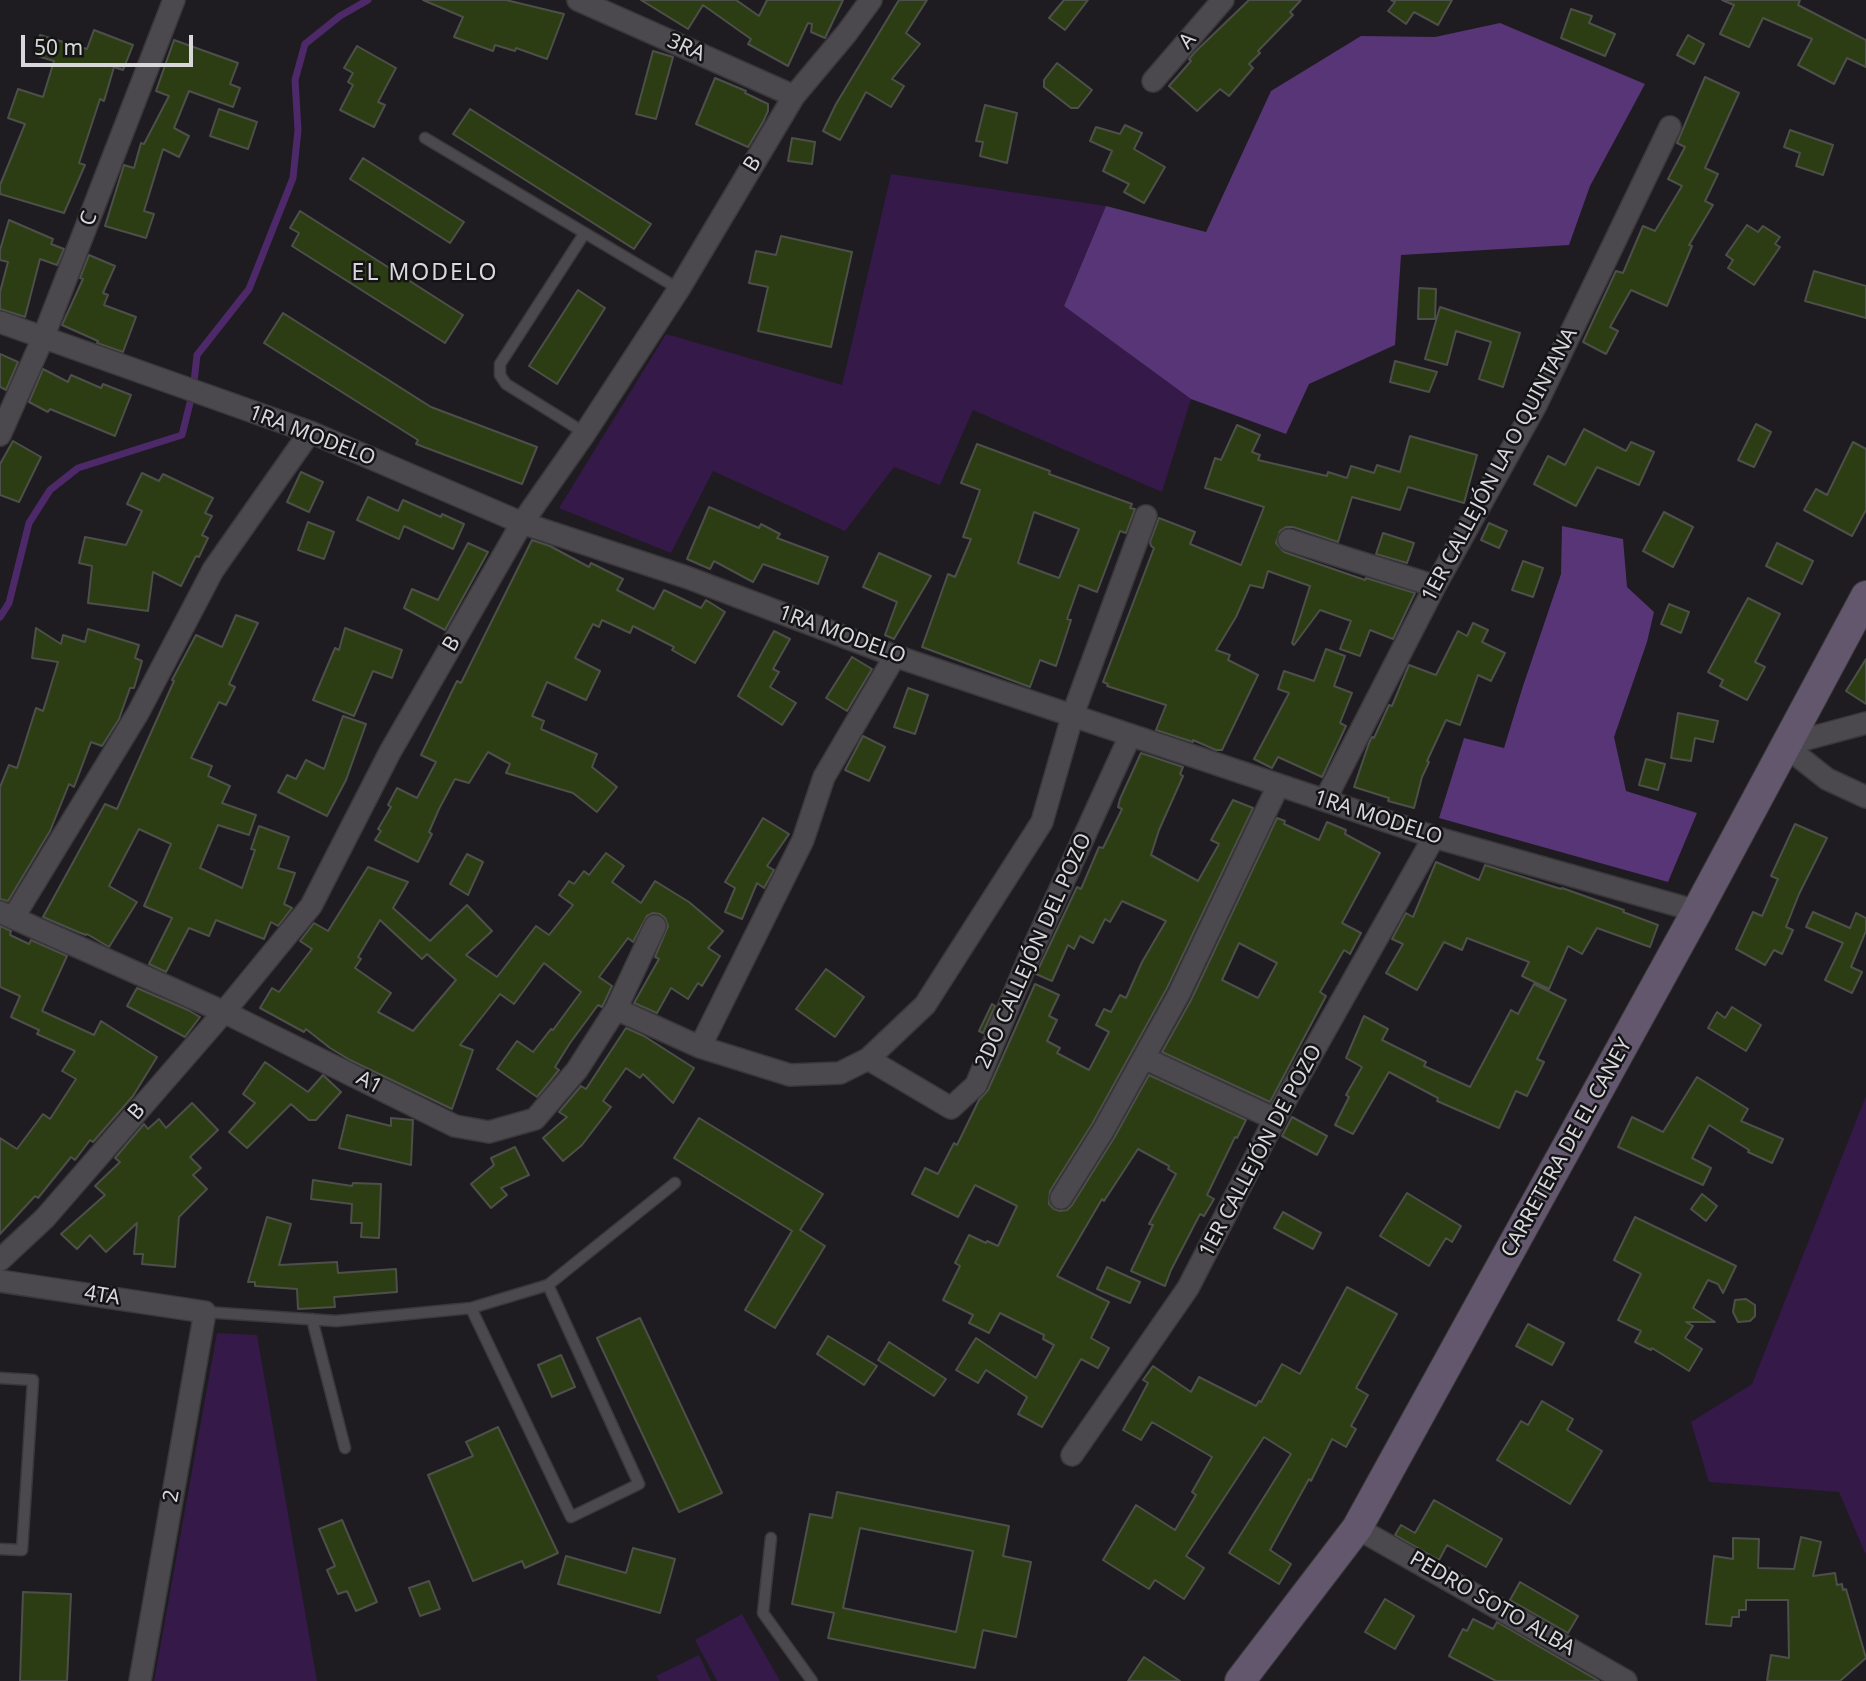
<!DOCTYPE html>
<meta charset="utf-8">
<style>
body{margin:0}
#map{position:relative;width:1866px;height:1681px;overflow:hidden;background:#1e1c20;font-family:"Noto Sans",sans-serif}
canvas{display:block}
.scale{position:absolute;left:21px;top:35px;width:172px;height:32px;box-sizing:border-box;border:4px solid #d8d7d9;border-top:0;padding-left:9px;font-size:21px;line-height:24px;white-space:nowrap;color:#d8d7d9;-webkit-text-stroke:5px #141316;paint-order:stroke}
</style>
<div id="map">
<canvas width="1866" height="1681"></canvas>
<div class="scale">50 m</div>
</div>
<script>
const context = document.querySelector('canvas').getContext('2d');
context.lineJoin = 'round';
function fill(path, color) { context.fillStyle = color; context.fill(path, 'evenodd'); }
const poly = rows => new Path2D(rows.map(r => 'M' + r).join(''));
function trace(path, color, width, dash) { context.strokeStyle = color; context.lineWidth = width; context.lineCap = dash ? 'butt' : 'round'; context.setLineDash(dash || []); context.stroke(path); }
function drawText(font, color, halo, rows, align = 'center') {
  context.font = font + ' "Noto Sans",sans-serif'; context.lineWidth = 5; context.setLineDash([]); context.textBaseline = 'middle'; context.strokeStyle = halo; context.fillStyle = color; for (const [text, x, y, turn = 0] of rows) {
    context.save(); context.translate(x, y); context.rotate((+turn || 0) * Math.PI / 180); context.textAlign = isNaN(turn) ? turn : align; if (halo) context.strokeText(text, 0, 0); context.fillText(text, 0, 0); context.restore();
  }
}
fill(poly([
 [891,174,1106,206,1064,306,1191,399,1162,492,973,410,940,485,894,467,845,531,713,471,671,553,559,508,666,334,842,385],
 [1866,1096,1866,1555,1839,1492,1709,1482,1691,1422,1752,1384],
 [217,1333,257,1335,317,1681,154,1681],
 [742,1614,780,1681,717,1681,695,1640],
 [699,1655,711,1681,659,1681,656,1676]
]), '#341949');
fill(poly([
 [1500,23,1645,84,1590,186,1569,245,1401,255,1395,345,1309,384,1286,434,1191,399,1064,306,1106,206,1206,232,1271,91,1361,36,1435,37],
 [1562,526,1623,539,1627,587,1654,612,1647,642,1614,737,1626,791,1697,813,1668,882,1439,818,1464,738,1504,748,1523,686,1561,574]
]), '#583576');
trace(poly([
 [0,617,9,603,29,523,50,490,78,468,182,435,193,391,197,355,249,289,293,178,298,130,295,80,305,44,340,16,368,0]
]), '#4d296a', 7);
const building = poly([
 [423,0,506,0,564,14,547,59,516,48,515,51,495,45,493,51,454,37,463,17,423,0],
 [641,0,736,0,759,16,767,0,843,0,825,38,811,32,812,24,808,23,788,66,748,44,751,39,703,5,688,29,641,0],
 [899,0,927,0,906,33,920,44,892,79,904,86,891,107,866,92,840,140,823,131,836,104,899,0],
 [1064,0,1088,0,1065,30,1049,18,1064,0],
 [1249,0,1301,0,1290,12,1293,15,1258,51,1260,53,1249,64,1253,68,1229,96,1220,89,1197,111,1169,86,1191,61,1189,59,1194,53,1249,0],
 [1391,0,1452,0,1438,25,1414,12,1406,24,1388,11,1395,2,1391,0],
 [1722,0,1800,0,1798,5,1866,40,1866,67,1847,58,1834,84,1798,65,1812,39,1763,18,1749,47,1720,34,1734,5,1722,0],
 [1571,9,1592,16,1589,23,1615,34,1605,56,1561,38,1571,9],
 [94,30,133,45,123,70,114,67,104,101,100,99,79,163,85,165,64,213,0,194,0,185,25,124,8,118,18,89,43,97,54,61,34,55,40,35,87,49,94,30],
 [1688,35,1704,44,1694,64,1677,55,1688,35],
 [174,40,238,63,230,84,240,88,233,107,189,91,174,128,189,136,179,157,163,149,144,211,154,214,146,238,105,226,124,165,134,168,141,143,144,144,169,96,156,91,174,40],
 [357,46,396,68,378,102,385,105,374,127,340,110,353,85,348,82,353,73,344,68,357,46],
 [653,51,673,57,656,119,636,114,653,51],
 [1057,63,1092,90,1078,108,1071,108,1044,87,1044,80,1057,63],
 [1705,77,1739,93,1705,168,1718,174,1705,201,1713,205,1689,245,1692,246,1667,306,1631,290,1610,327,1618,331,1606,354,1583,342,1616,271,1623,273,1643,226,1655,231,1682,186,1668,179,1685,147,1677,143,1705,77],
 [715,78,746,91,745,93,768,104,768,111,763,122,748,147,696,124,715,78],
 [985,105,1017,113,1007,163,980,156,983,142,976,141,985,105],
 [219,109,257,122,248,149,210,136,219,109],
 [470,109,651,224,634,249,453,134,470,109],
 [1125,125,1142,133,1134,149,1165,167,1144,203,1124,192,1129,184,1103,171,1112,151,1090,141,1096,127,1120,134,1125,125],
 [1790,130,1833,145,1823,175,1796,166,1800,153,1784,147,1790,130],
 [792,138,815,142,812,164,788,161,792,138],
 [363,158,464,222,450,243,350,179,363,158],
 [300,211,463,315,445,343,292,246,299,233,290,228,300,211],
 [9,220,53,239,51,244,64,249,57,265,40,259,25,317,0,309,0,292,8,262,0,260,0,250,9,220],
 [1747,225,1758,232,1763,226,1780,237,1775,244,1780,247,1754,285,1728,268,1733,260,1726,255,1747,225],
 [781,236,852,252,831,347,758,331,768,287,749,283,756,251,776,255,781,236],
 [89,255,115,266,103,293,108,295,104,305,136,317,123,352,97,343,98,341,62,325,83,279,80,278,89,255],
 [1814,271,1866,286,1866,318,1805,301,1814,271],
 [1419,288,1436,289,1435,319,1418,319,1419,288],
 [578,290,605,308,557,384,529,366,578,290],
 [1440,307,1520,333,1503,387,1479,379,1491,342,1456,331,1447,365,1425,359,1440,307],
 [283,313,431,407,537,447,522,484,416,444,418,440,264,343,283,313],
 [0,354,18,362,6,390,0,387,0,354],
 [1395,361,1437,372,1429,392,1390,382,1395,361],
 [43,369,68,382,71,375,101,388,103,384,131,395,115,436,50,409,48,412,29,402,43,369],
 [1756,424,1771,432,1754,467,1738,460,1756,424],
 [1237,425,1260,435,1252,452,1260,455,1258,460,1327,476,1328,472,1347,478,1351,466,1374,473,1377,465,1400,472,1410,436,1477,455,1464,503,1408,487,1400,510,1352,497,1338,542,1293,527,1286,527,1280,531,1276,543,1284,552,1365,580,1366,578,1415,593,1393,639,1370,630,1360,656,1340,649,1351,621,1320,610,1294,645,1292,643,1310,586,1268,571,1263,588,1250,585,1236,617,1216,650,1230,655,1228,660,1258,675,1222,750,1216,750,1193,740,1193,742,1156,730,1166,705,1107,686,1108,684,1103,682,1154,548,1151,546,1150,542,1159,518,1195,532,1190,544,1241,565,1264,507,1205,488,1215,458,1221,460,1237,425],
 [1584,429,1626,451,1631,442,1654,452,1639,485,1597,467,1576,506,1534,484,1548,456,1565,465,1584,429],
 [13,441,41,457,19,502,0,495,0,464,13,441],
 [1853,442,1866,449,1866,510,1852,536,1804,510,1816,489,1827,495,1853,442],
 [977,444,1050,471,1049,474,1132,504,1130,508,1135,509,1126,533,1120,531,1097,592,1079,585,1067,619,1071,620,1056,666,1040,660,1030,687,922,647,948,574,955,577,971,539,963,537,980,490,961,483,977,444],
 [1034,512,1079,529,1059,578,1018,563,1034,512],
 [301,472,323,482,309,512,287,502,301,472],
 [142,473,159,481,163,474,213,498,205,513,212,516,202,535,208,538,199,557,196,556,181,586,153,572,148,611,88,603,92,566,79,563,85,537,126,545,142,511,127,504,142,473],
 [368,497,398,511,403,500,441,517,442,514,464,524,453,549,404,526,399,539,357,520,368,497],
 [709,507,759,528,761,524,780,534,777,538,828,557,818,584,763,564,753,582,714,561,710,569,687,559,709,507],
 [1664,512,1693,527,1673,567,1643,551,1664,512],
 [308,522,334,532,324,559,298,550,308,522],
 [1489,523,1507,531,1499,548,1481,540,1489,523],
 [1383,533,1414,543,1407,563,1376,554,1383,533],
 [532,540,550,546,589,567,591,563,623,579,617,590,654,609,664,590,701,608,706,600,725,612,695,663,672,650,674,647,633,626,630,633,602,620,599,627,593,624,575,658,600,671,586,700,547,682,532,716,544,721,541,729,597,754,592,767,617,787,597,812,573,793,506,773,510,764,488,752,469,783,455,779,439,809,429,832,432,834,418,862,375,840,381,831,378,829,391,807,388,805,397,788,417,798,436,762,421,755,457,681,461,683,532,540],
 [468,543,488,552,445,630,404,608,412,589,438,600,468,543],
 [1777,543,1813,561,1802,584,1766,566,1777,543],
 [879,553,931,576,894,639,885,635,897,602,863,587,879,553],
 [1523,561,1543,568,1533,597,1512,590,1523,561],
 [1748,598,1780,614,1755,662,1765,667,1747,700,1720,686,1723,680,1708,672,1748,598],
 [1669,604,1689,612,1681,633,1661,624,1669,604],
 [236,615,258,623,229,684,235,687,226,705,219,702,191,758,212,766,208,776,230,786,222,803,256,815,249,835,218,825,200,868,242,888,255,850,251,849,259,826,289,837,278,868,295,873,284,904,292,908,278,926,271,922,264,939,216,920,209,936,189,928,166,972,149,964,172,918,144,906,171,844,139,829,109,886,137,902,109,947,87,934,86,935,78,932,43,917,105,804,117,809,174,681,172,680,196,635,222,647,236,615],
 [1473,623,1488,630,1482,642,1505,653,1491,681,1478,675,1460,725,1446,720,1427,761,1429,762,1422,777,1414,808,1388,801,1389,798,1354,787,1369,743,1372,737,1374,738,1389,705,1392,706,1409,665,1436,675,1458,631,1467,636,1473,623],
 [36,628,61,644,63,635,85,642,88,629,139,645,135,658,142,661,134,688,130,688,119,719,102,746,91,742,74,787,69,784,50,831,8,901,0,899,0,787,9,765,17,768,36,708,43,711,58,662,32,658,36,628],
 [345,628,402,650,392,678,373,671,354,716,313,700,335,648,339,650,345,628],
 [774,631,790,639,773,669,779,672,770,687,796,703,782,725,738,696,774,631],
 [1326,649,1345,656,1334,686,1352,693,1340,723,1346,726,1322,777,1278,757,1272,768,1254,759,1289,693,1278,689,1284,671,1314,681,1326,649],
 [852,657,872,669,847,711,826,698,852,657],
 [1866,659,1866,704,1846,691,1866,659],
 [908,688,928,695,915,734,894,727,908,688],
 [1678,713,1718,721,1713,742,1695,738,1691,761,1671,758,1678,713],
 [343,716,366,724,346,780,327,816,278,792,287,775,296,779,306,760,324,769,343,716],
 [863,736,885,747,869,781,845,770,863,736],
 [1141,753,1183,767,1180,774,1183,776,1159,830,1151,855,1198,881,1219,844,1211,840,1233,800,1253,808,1167,988,1092,1124,1050,1191,1049,1204,1054,1209,1060,1211,1067,1210,1072,1205,1114,1138,1149,1075,1246,1120,1237,1138,1235,1137,1207,1195,1214,1199,1204,1216,1200,1214,1171,1270,1165,1286,1131,1271,1153,1225,1149,1224,1176,1174,1168,1169,1169,1166,1138,1149,1104,1201,1102,1199,1057,1276,1109,1302,1091,1338,1109,1348,1098,1368,1081,1359,1042,1427,1018,1414,1027,1397,986,1370,978,1383,956,1370,976,1338,1036,1378,1054,1345,1043,1339,1044,1335,1000,1313,989,1333,969,1323,973,1315,943,1300,960,1266,955,1263,969,1235,986,1243,987,1241,998,1246,1017,1206,975,1185,958,1217,912,1194,925,1168,938,1174,954,1143,957,1145,979,1100,988,1090,1035,984,1059,995,1049,1016,1057,1020,1047,1041,1060,1048,1057,1053,1089,1070,1109,1032,1096,1025,1104,1009,1111,1012,1120,995,1126,998,1142,962,1166,921,1122,901,1110,922,1105,919,1093,943,1080,936,1074,949,1068,945,1052,981,1036,974,1077,887,1081,889,1099,847,1103,848,1122,809,1118,807,1120,799,1141,753],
 [1646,759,1665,764,1658,790,1639,785,1646,759],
 [763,818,789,834,767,866,774,870,764,888,757,883,742,919,725,912,735,888,725,882,763,818],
 [1277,818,1285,821,1284,824,1319,840,1327,822,1346,830,1345,834,1380,853,1342,923,1361,933,1350,954,1344,950,1320,992,1326,996,1270,1102,1162,1052,1191,1000,1277,818],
 [1239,943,1277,963,1258,998,1222,980,1239,943],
 [1795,824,1827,838,1799,894,1786,927,1793,930,1782,954,1774,950,1765,965,1736,949,1753,912,1762,916,1778,879,1771,876,1795,824],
 [606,853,624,866,612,882,641,903,655,881,689,902,723,931,708,948,720,956,702,986,698,983,688,999,671,988,657,1013,634,1003,659,959,655,957,668,926,665,918,660,914,653,913,647,916,633,942,628,938,599,977,612,986,604,1003,602,1007,598,1005,570,1043,555,1067,559,1070,537,1097,497,1069,517,1041,533,1052,551,1029,553,1030,581,992,544,963,514,1004,500,994,460,1045,473,1050,452,1109,350,1060,330,1048,306,1029,304,1032,260,1008,272,988,279,992,312,949,300,941,314,923,328,931,368,867,408,882,393,908,430,941,467,905,492,931,466,955,497,977,536,926,549,935,573,905,559,895,569,881,574,884,584,871,589,875,606,853],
 [380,920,422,959,427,954,456,980,413,1031,378,1012,391,993,355,968,361,959,358,957,380,920],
 [467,854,483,862,468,895,450,884,467,854],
 [1436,862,1479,880,1485,865,1561,889,1562,888,1624,910,1623,912,1658,925,1650,947,1597,928,1582,954,1568,946,1549,989,1522,976,1529,962,1467,938,1462,950,1444,942,1417,990,1386,973,1403,944,1392,939,1406,913,1413,917,1436,862],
 [1813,912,1850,928,1856,913,1866,918,1866,931,1851,967,1862,972,1852,993,1825,980,1843,943,1806,927,1813,912],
 [0,926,11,931,10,935,29,944,31,940,67,956,42,1011,94,1035,101,1021,157,1057,133,1096,93,1142,90,1140,75,1160,71,1157,38,1198,35,1196,0,1234,0,1138,17,1149,43,1114,50,1119,76,1079,62,1071,75,1051,37,1034,39,1030,11,1017,20,996,0,987,0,926],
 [826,969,864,997,835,1037,796,1009,826,969],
 [1534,984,1566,1000,1537,1059,1544,1062,1527,1096,1516,1091,1499,1128,1437,1101,1438,1098,1389,1072,1353,1134,1335,1125,1349,1097,1346,1095,1362,1067,1346,1058,1364,1016,1388,1029,1382,1040,1426,1062,1424,1066,1470,1087,1511,1010,1518,1014,1534,984],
 [137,988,188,1010,200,1017,185,1037,127,1006,137,988],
 [992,1004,995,1006,983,1033,979,1031,992,1004],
 [1732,1007,1761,1025,1746,1051,1708,1028,1717,1012,1725,1018,1732,1007],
 [626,1028,644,1036,694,1068,673,1103,643,1074,640,1078,626,1068,603,1101,611,1107,582,1145,563,1161,543,1138,567,1117,559,1112,581,1086,586,1089,626,1028],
 [265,1062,308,1092,323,1075,341,1092,316,1120,309,1120,291,1104,247,1148,229,1132,255,1103,243,1094,265,1062],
 [1697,1077,1748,1109,1741,1121,1783,1139,1772,1163,1748,1152,1749,1150,1709,1125,1692,1158,1711,1168,1703,1185,1618,1147,1632,1117,1663,1132,1697,1077],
 [192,1103,218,1130,190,1157,201,1168,193,1175,207,1189,179,1217,175,1267,142,1264,143,1254,134,1254,137,1223,106,1252,90,1235,77,1249,61,1234,105,1195,95,1186,120,1162,115,1158,144,1124,148,1129,159,1119,166,1128,192,1103],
 [347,1115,391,1126,391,1118,413,1120,411,1165,339,1148,347,1115],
 [1292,1117,1327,1136,1317,1155,1282,1136,1292,1117],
 [699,1118,823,1194,800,1230,825,1246,775,1328,745,1310,792,1231,674,1158,699,1118],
 [515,1147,529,1175,501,1188,507,1195,491,1208,471,1184,494,1165,491,1158,515,1147],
 [313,1180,352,1186,353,1183,381,1184,379,1238,361,1237,362,1223,351,1223,352,1204,311,1199,313,1180],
 [1407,1193,1461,1226,1452,1242,1446,1238,1429,1266,1380,1236,1407,1193],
 [1702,1194,1717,1206,1706,1221,1691,1209,1702,1194],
 [1283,1212,1321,1233,1313,1249,1274,1228,1283,1212],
 [267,1217,291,1224,279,1265,337,1262,338,1273,396,1269,397,1292,334,1297,335,1307,298,1309,297,1289,255,1286,255,1282,248,1282,267,1217],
 [1635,1217,1736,1266,1723,1293,1718,1284,1708,1280,1693,1308,1715,1322,1686,1322,1693,1326,1685,1338,1702,1349,1689,1371,1652,1348,1651,1350,1635,1342,1641,1331,1618,1320,1641,1274,1614,1260,1635,1217],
 [1107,1267,1140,1282,1130,1303,1097,1289,1107,1267],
 [1347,1287,1397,1314,1356,1388,1368,1395,1351,1426,1356,1429,1346,1447,1332,1439,1311,1481,1309,1479,1270,1550,1291,1564,1279,1584,1229,1553,1291,1454,1264,1437,1186,1556,1204,1568,1184,1599,1155,1580,1149,1589,1103,1560,1136,1505,1175,1530,1196,1495,1192,1492,1212,1457,1152,1422,1141,1440,1123,1430,1148,1383,1143,1380,1153,1366,1191,1392,1199,1377,1256,1406,1259,1401,1261,1402,1282,1364,1300,1374,1347,1287],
 [1746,1299,1755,1305,1755,1316,1750,1321,1738,1322,1733,1312,1735,1300,1746,1299],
 [640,1318,722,1493,679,1512,597,1338,640,1318],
 [1528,1324,1564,1343,1552,1365,1516,1346,1528,1324],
 [828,1336,877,1366,864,1385,817,1354,828,1336],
 [889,1342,946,1379,934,1396,878,1360,889,1342],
 [561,1355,575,1387,552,1397,538,1365,561,1355],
 [1542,1401,1573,1419,1567,1430,1602,1451,1570,1504,1497,1460,1521,1421,1528,1425,1542,1401],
 [498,1427,558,1553,525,1568,522,1561,473,1581,428,1475,473,1456,466,1442,498,1427],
 [837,1492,1009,1526,1003,1556,1031,1562,1016,1637,983,1630,975,1668,828,1638,834,1613,792,1604,810,1514,832,1518,837,1492],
 [860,1528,973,1551,956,1632,843,1608,860,1528],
 [1434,1500,1502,1539,1486,1567,1447,1545,1439,1560,1395,1535,1401,1525,1415,1533,1434,1500],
 [342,1520,377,1602,356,1611,347,1591,338,1594,327,1570,335,1566,319,1529,342,1520],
 [1801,1537,1821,1542,1813,1576,1835,1573,1837,1585,1842,1584,1843,1590,1846,1589,1866,1658,1840,1681,1767,1681,1771,1655,1789,1658,1788,1600,1746,1600,1746,1610,1739,1610,1739,1617,1732,1617,1731,1626,1706,1624,1714,1556,1733,1559,1733,1538,1759,1539,1758,1568,1794,1569,1801,1537],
 [633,1548,675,1559,660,1613,558,1584,566,1556,626,1573,633,1548],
 [429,1581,440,1609,420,1616,409,1588,429,1581],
 [1520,1582,1578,1616,1568,1633,1510,1600,1520,1582],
 [23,1592,71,1594,67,1681,20,1681,23,1592],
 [1385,1599,1414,1616,1395,1649,1365,1632,1385,1599],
 [1473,1619,1493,1629,1497,1622,1599,1681,1496,1681,1449,1656,1463,1629,1467,1631,1473,1619],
 [1144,1657,1180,1681,1128,1681,1144,1657]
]);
fill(building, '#2d3d13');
trace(building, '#4d4f4a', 2);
const lane = poly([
 [425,138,679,289],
 [584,234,500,364,500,375,506,384,585,433],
 [471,1308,571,1517,639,1484,548,1285],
 [205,1312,336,1321,471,1308,548,1285,675,1183],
 [312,1319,345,1448],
 [0,1378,33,1380,22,1550,0,1549],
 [771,1538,763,1613,812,1681]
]);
const street = poly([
 [578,0,794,96],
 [1153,81,1223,0],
 [0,322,310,432,522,523,686,577,895,656,1434,837,1697,911],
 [0,435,43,338,174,0],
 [1289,540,1435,586],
 [1784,745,1827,779,1866,797],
 [1784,745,1866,723],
 [1325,800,1435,586,1535,407,1670,127],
 [0,912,224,1012,455,1126,489,1132,535,1119,577,1070,616,1009,655,926],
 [13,918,138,713,213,570,310,432],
 [616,1009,700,1047,790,1075,840,1073,868,1059,925,1005,1042,822,1073,714,1146,516],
 [700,1047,803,840,824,777,895,656],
 [1144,1058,1275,1119],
 [868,1059,951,1108,976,1085,1030,955,1130,736],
 [1061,1198,1103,1131,1179,994,1278,786],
 [0,1260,45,1218,224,1012,311,906,390,752,522,523,585,433,679,289,794,96,846,34,871,0],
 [0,1281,205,1312,140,1681],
 [1072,1455,1188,1288,1275,1119,1434,837],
 [1357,1528,1626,1681]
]);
const secondary = poly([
 [1240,1681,1357,1528,1697,911,1866,596]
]);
trace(lane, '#3a383b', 13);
trace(street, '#3a383b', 24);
trace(secondary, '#3a383b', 32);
trace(lane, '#4b494d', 10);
trace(street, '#4b494d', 21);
trace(secondary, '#63576e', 30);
drawText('21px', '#d8d7d9', '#141316', [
 ["A",1188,41,-49],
 ["3RA",686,48,24],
 ["B",753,164,-59],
 ["C",89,219,-69],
 ["1RA MODELO",312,436,21],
 ["1ER CALLEJÓN LA O QUINTANA",1500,465,-62],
 ["1RA MODELO",842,635,20],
 ["B",452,644,-60],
 ["1RA MODELO",1378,818,18],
 ["2DO CALLEJÓN DEL POZO",1034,951,-66],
 ["A1",369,1083,28],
 ["B",137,1112,-49],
 ["CARRETERA DE EL CANEY",1567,1148,-61],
 ["1ER CALLEJÓN DE POZO",1261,1151,-62],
 ["4TA",102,1296,9],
 ["2",172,1496,-80],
 ["PEDRO SOTO ALBA",1492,1604,30]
]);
context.letterSpacing = '2px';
drawText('23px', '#d8d7d9', '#141316', [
 ["EL MODELO",425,273]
]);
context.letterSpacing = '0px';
</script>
